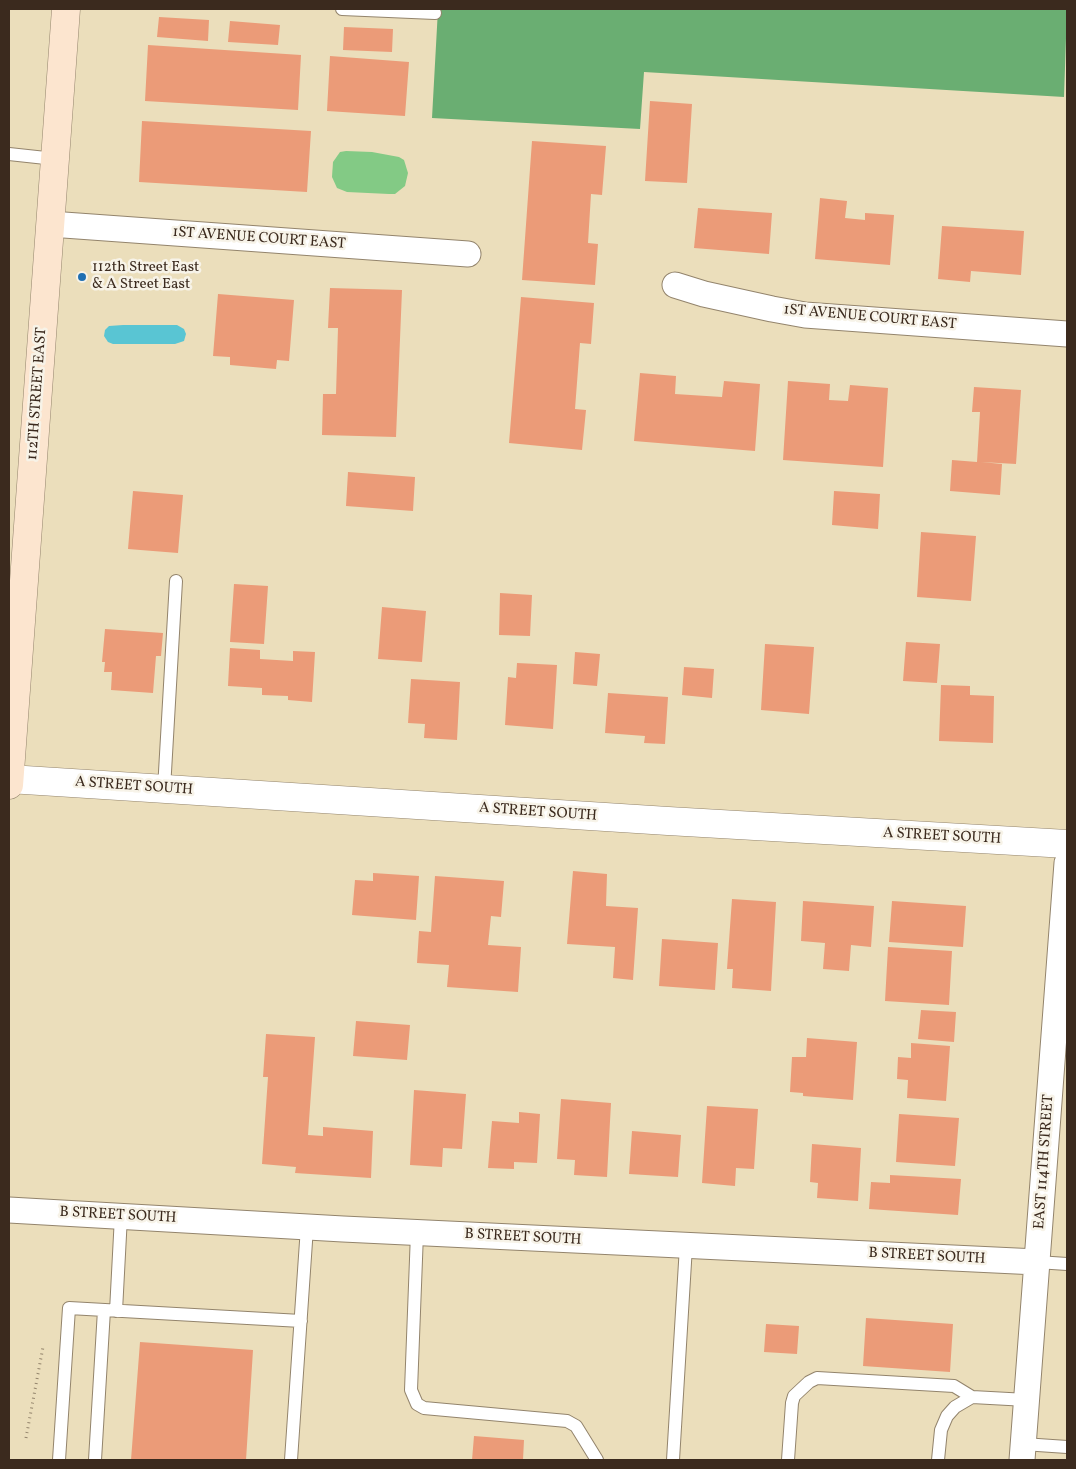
<!DOCTYPE html>
<style>
body{margin:0}
#map{position:relative;width:1076px;height:1469px;overflow:hidden;background:#ebdebb;font-family:Vollkorn,serif}
canvas{display:block}
.frame{position:absolute;inset:0;border:10px solid #3b2a1e;pointer-events:none}
</style>
<div id="map">
<canvas width="1076" height="1469"></canvas>
<div class="frame"></div>
</div>
<script>
const context = document.querySelector('canvas').getContext('2d');
context.lineJoin = 'round';
function fill(path, color) { context.fillStyle = color; context.fill(path, 'evenodd'); }
const poly = rows => new Path2D(rows.map(r => 'M' + r).join(''));
function trace(path, color, width, dash) { context.strokeStyle = color; context.lineWidth = width; context.lineCap = dash ? 'butt' : 'round'; context.setLineDash(dash || []); context.stroke(path); }
function drawText(font, color, halo, rows, align = 'center') {
  context.font = font + ' Vollkorn,serif'; context.lineWidth = 5; context.setLineDash([]); context.textBaseline = 'middle'; context.strokeStyle = halo; context.fillStyle = color; for (const [text, x, y, turn = 0] of rows) {
    context.save(); context.translate(x, y); context.rotate((+turn || 0) * Math.PI / 180); context.textAlign = isNaN(turn) ? turn : align; if (halo) context.strokeText(text, 0, 0); context.fillText(text, 0, 0); context.restore();
  }
}
fill(poly([
 [346,151,372,152,399,157,404,160,408,173,405,186,395,194,389,194,347,192,337,188,332,177,333,162,340,152]
]), '#83ca85');
fill(poly([
 [438,9,1067,9,1064,97,644,72,640,129,432,118]
]), '#6aae72');
fill(poly([
 [123,325,177,325,184,329,186,334,184,341,175,344,113,344,108,342,104,336,105,330,109,326]
]), '#59c5d3');
fill(poly([
 [159,17,209,20,208,41,157,37],
 [230,21,280,25,278,45,228,42],
 [344,27,393,29,392,52,343,50],
 [148,45,301,55,298,110,145,101],
 [330,56,409,62,405,116,327,111],
 [650,101,692,104,687,183,645,181],
 [142,121,311,131,307,192,139,182],
 [532,141,606,146,602,195,591,194,588,243,598,244,595,285,522,280],
 [820,198,847,201,845,218,865,220,865,213,894,215,890,265,815,259],
 [698,208,772,213,769,254,694,248],
 [942,226,1024,231,1021,275,971,271,970,282,938,279],
 [330,288,402,290,396,437,322,435,323,394,336,394,338,328,328,328],
 [218,294,294,300,289,361,277,360,276,369,230,365,230,357,213,356],
 [521,297,594,303,591,344,580,343,575,409,586,410,582,450,509,443],
 [640,373,676,376,675,394,722,397,724,381,760,384,755,451,634,441],
 [788,381,830,384,829,400,848,401,850,385,888,388,883,467,783,460],
 [974,387,1021,390,1016,464,981,462,1002,464,1000,495,950,491,952,460,977,462,980,412,972,412],
 [348,472,415,477,413,511,346,506],
 [133,491,183,495,178,553,128,549],
 [834,491,880,494,878,529,832,525],
 [921,532,976,536,971,601,917,597],
 [234,584,268,586,264,644,230,642],
 [500,593,532,595,530,636,499,635],
 [382,607,426,611,422,662,378,659],
 [105,629,163,633,161,656,156,656,153,693,111,690,112,672,104,672,105,662,102,662],
 [906,642,940,644,937,683,903,681],
 [765,644,814,647,809,714,761,710],
 [230,648,260,650,260,659,293,661,293,651,315,652,312,702,288,700,288,696,262,695,262,688,228,686],
 [575,652,600,654,597,686,573,684],
 [517,663,557,665,553,729,505,725,508,677,516,678],
 [684,667,714,669,712,698,682,695],
 [411,679,460,682,457,740,424,738,425,724,408,723],
 [941,685,970,686,970,695,994,696,993,743,939,741],
 [608,693,668,697,665,744,644,743,645,736,605,733],
 [573,871,607,874,606,906,638,908,633,980,613,978,615,947,567,944],
 [373,873,419,876,416,920,352,915,355,880,373,881],
 [435,876,504,881,501,917,491,916,488,945,521,947,518,992,447,987,449,965,417,963,419,931,431,932],
 [732,899,776,902,771,991,732,988,733,969,727,969],
 [803,901,874,906,871,947,851,945,849,971,823,969,825,943,801,941],
 [892,901,966,906,963,947,889,942],
 [662,939,718,943,715,990,659,986],
 [888,947,952,951,949,1005,885,1001],
 [921,1010,956,1012,954,1042,918,1039],
 [356,1021,410,1025,407,1060,353,1056],
 [266,1034,315,1037,308,1135,323,1136,323,1127,373,1131,371,1178,295,1173,296,1167,262,1164,268,1077,263,1077],
 [807,1038,857,1042,853,1100,803,1096,803,1093,790,1092,792,1057,806,1057],
 [911,1043,950,1046,946,1101,907,1098,908,1080,897,1079,898,1057,911,1058],
 [414,1090,466,1094,462,1149,443,1148,442,1167,410,1165],
 [561,1099,611,1103,607,1177,574,1175,575,1160,557,1159],
 [707,1106,758,1109,754,1169,736,1168,735,1186,702,1183],
 [519,1112,540,1114,537,1163,514,1162,514,1169,488,1168,492,1121,519,1123],
 [899,1114,959,1118,955,1166,896,1162],
 [632,1131,681,1135,678,1177,629,1174],
 [812,1144,861,1148,858,1201,817,1198,818,1183,810,1182],
 [890,1175,961,1179,958,1215,869,1209,871,1182,890,1183],
 [866,1318,953,1324,950,1372,863,1366],
 [766,1324,799,1326,797,1354,764,1352],
 [140,1342,253,1350,246,1460,131,1460],
 [474,1436,524,1440,523,1460,472,1460]
]), '#eb9b78');
const service = poly([
 [342,9,435,13],
 [9,154,55,159],
 [164,789,176,581],
 [417,1233,411,1390,417,1404,424,1408,567,1421,576,1426,597,1460],
 [1037,1262,1067,1264],
 [116,1311,121,1216],
 [1023,1444,1067,1447],
 [59,1460,69,1308,301,1321],
 [95,1460,104,1310],
 [291,1460,307,1227],
 [673,1460,686,1246],
 [788,1460,792,1403,794,1396,809,1382,817,1378,954,1386,972,1397,1027,1400],
 [938,1460,941,1430,947,1416,955,1407,972,1397]
]);
const minor = poly([
 [50,224,468,254],
 [675,285,704,294,772,309,805,315,1067,334],
 [9,1210,343,1229,1037,1262],
 [1022,1460,1067,863]
]);
const tertiary = poly([
 [9,779,668,821,1067,844]
]);
const secondary = poly([
 [9,785,66,9]
]);
trace(service, '#93846c', 14);
trace(minor, '#93846c', 27);
trace(tertiary, '#93846c', 29);
trace(secondary, '#93846c', 29);
trace(poly([
 [26,1438,43,1347]
]), '#93846c', 3, [1, 4]);
trace(service, '#fff', 12);
trace(minor, '#fff', 25);
trace(tertiary, '#fff', 28);
trace(secondary, '#fce5cf', 28);
for (const [x, y, r, color] of [
 [82,277,5,"#1f6fb2"]
]) { const dot = new Path2D(); dot.arc(x, y, r, 0, 2 * Math.PI); context.fillStyle = color; context.fill(dot); trace(dot, '#f7f3e8', 2); }
drawText('15px', '#3b2a1e', '#f7f3e8', [
 ["1ST AVENUE COURT EAST",259,239,4],
 ["1ST AVENUE COURT EAST",870,318,5],
 ["112TH STREET EAST",38,394,-86],
 ["A STREET SOUTH",134,787,4],
 ["A STREET SOUTH",538,813,4],
 ["A STREET SOUTH",942,837,3],
 ["EAST 114TH STREET",1045,1162,-86],
 ["B STREET SOUTH",118,1216,3],
 ["B STREET SOUTH",523,1238,3],
 ["B STREET SOUTH",927,1257,3]
]);
drawText('15px', '#3b2a1e', '#f7f3e8', [
 ["112th Street East",92,268],
 ["& A Street East",92,285]
], 'left');
</script>
